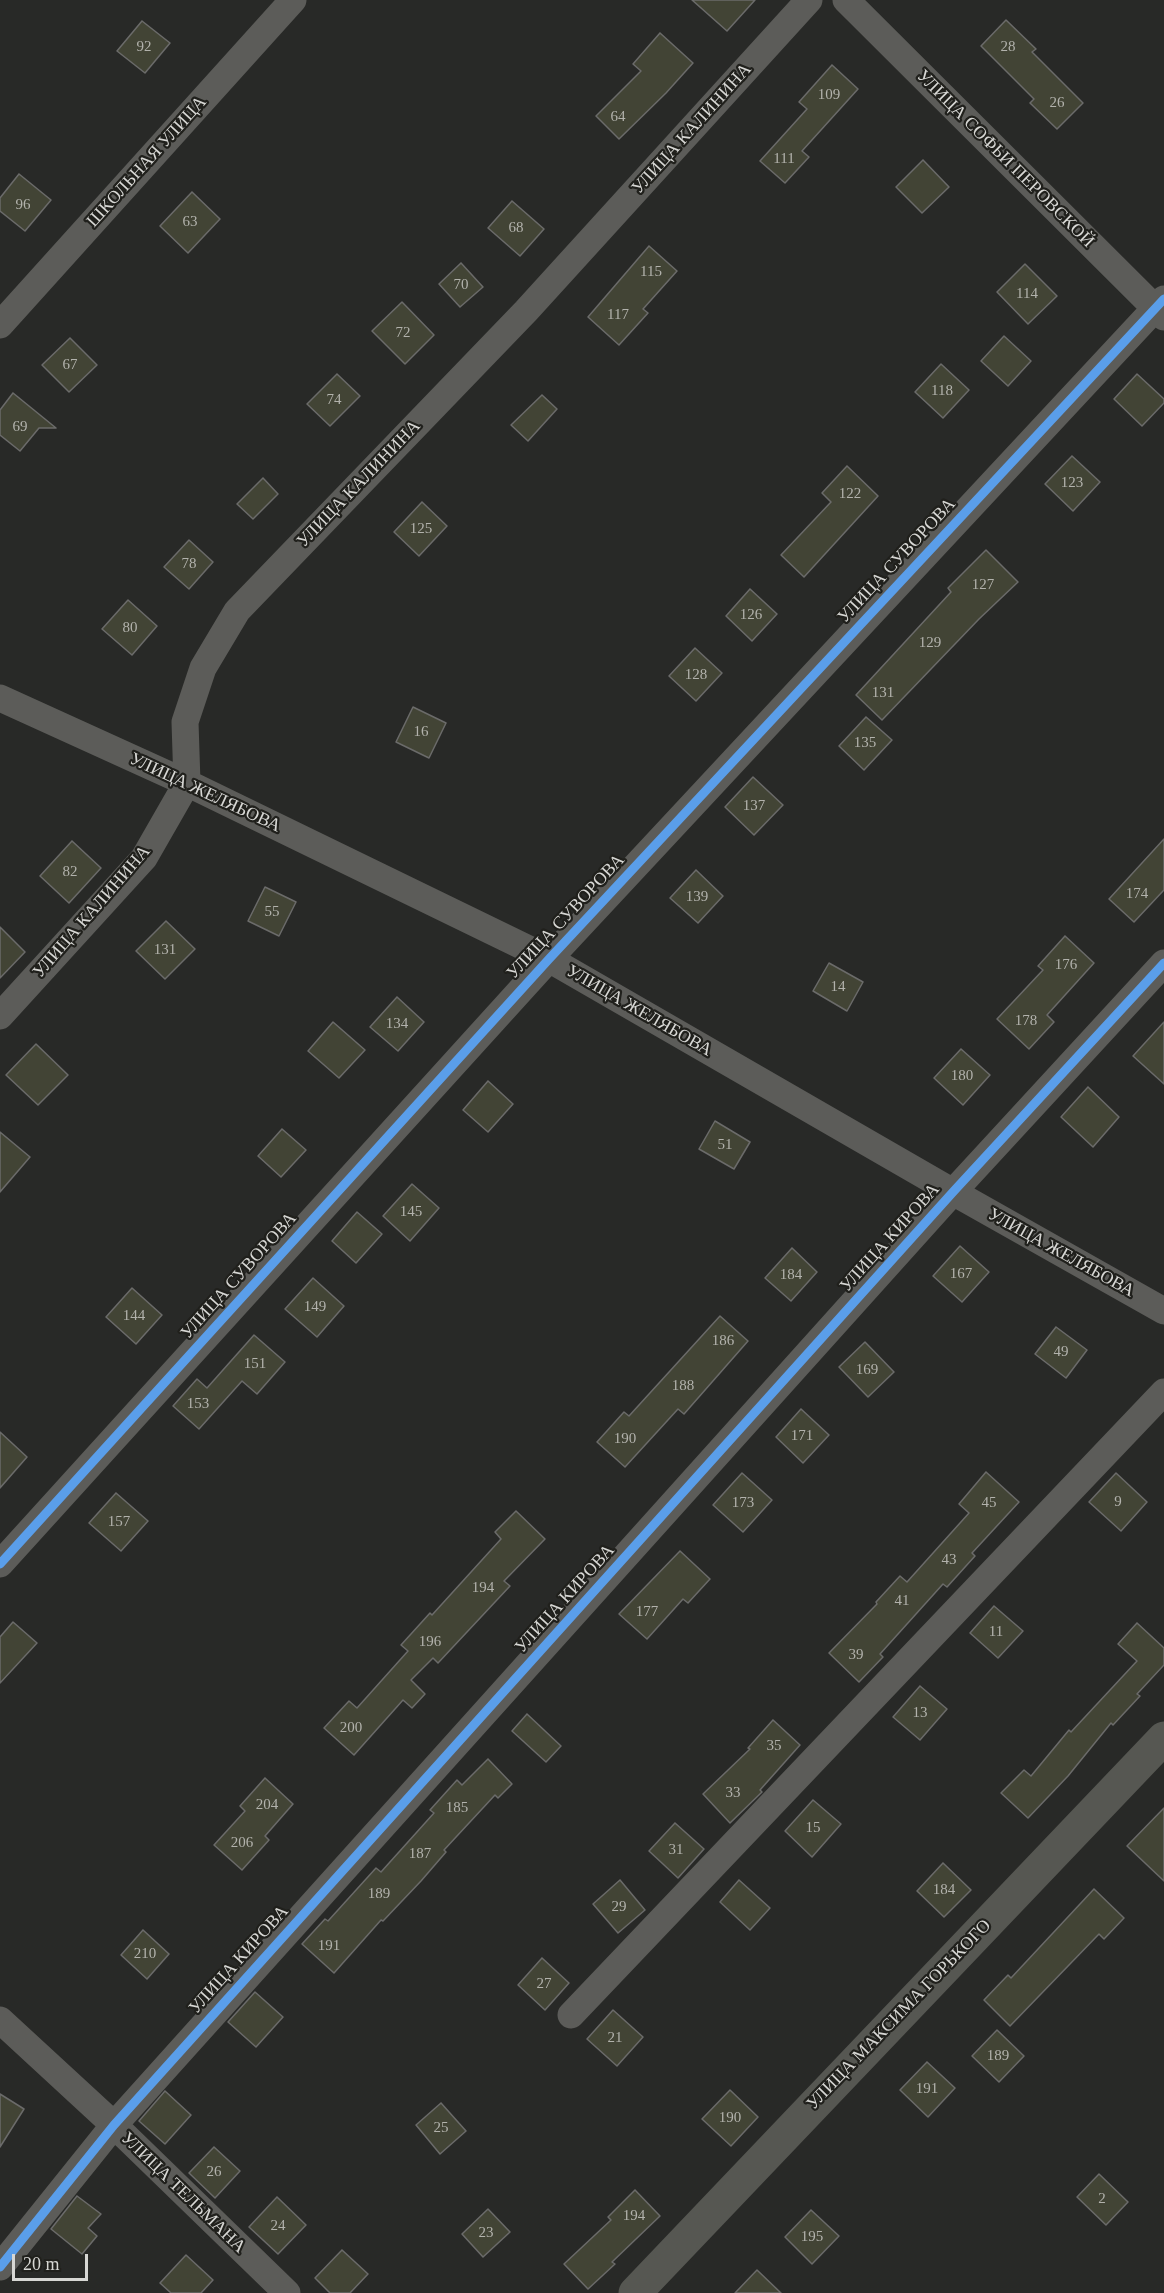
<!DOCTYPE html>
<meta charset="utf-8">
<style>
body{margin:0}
#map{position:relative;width:1164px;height:2293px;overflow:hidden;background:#282927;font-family:Georgia,serif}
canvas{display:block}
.scale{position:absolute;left:12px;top:2254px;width:76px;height:27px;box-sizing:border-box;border:3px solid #d7d7d4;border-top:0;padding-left:8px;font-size:18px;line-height:21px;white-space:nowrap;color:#d7d7d4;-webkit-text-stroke:4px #20201c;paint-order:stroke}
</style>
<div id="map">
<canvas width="1164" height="2293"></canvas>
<div class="scale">20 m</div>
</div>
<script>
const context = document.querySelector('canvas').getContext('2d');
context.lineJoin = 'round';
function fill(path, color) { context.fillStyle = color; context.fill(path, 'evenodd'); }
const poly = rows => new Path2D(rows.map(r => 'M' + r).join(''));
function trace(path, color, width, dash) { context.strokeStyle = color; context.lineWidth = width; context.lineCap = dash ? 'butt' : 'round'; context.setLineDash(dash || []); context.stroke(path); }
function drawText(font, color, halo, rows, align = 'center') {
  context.font = font + ' Georgia,serif'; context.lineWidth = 4.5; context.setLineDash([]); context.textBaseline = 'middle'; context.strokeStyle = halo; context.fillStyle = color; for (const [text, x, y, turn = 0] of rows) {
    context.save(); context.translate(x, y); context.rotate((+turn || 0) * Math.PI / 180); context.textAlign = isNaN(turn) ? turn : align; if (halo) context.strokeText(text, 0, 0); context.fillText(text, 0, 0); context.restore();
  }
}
const building = poly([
 [692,0,755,0,727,31,692,0],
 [1006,20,1036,49,1032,52,1083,103,1057,129,1030,103,1034,99,981,46,1006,20],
 [142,21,170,43,145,73,117,51,142,21],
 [660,33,693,63,666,93,619,139,596,116,641,71,633,64,660,33],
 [832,65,858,89,802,151,809,157,785,183,760,161,807,109,799,102,832,65],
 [923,160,949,187,922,213,896,187,923,160],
 [19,174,51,200,25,231,0,211,0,198,19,174],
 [192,192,220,219,188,253,160,226,192,192],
 [512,201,544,229,520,256,488,228,512,201],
 [649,246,677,271,643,309,648,313,619,345,588,317,649,246],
 [461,263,483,287,460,307,439,284,461,263],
 [1025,264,1057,296,1028,324,997,292,1025,264],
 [402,302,434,335,405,364,372,331,402,302],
 [1004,336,1031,361,1008,386,981,361,1004,336],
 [70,338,97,365,69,392,42,365,70,338],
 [941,364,969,390,943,418,915,392,941,364],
 [337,374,360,396,330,426,307,404,337,374],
 [1137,374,1164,399,1164,403,1142,426,1114,399,1137,374],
 [13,393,56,428,39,428,20,451,0,435,0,410,13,393],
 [542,395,557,409,528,441,511,425,542,395],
 [1072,456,1100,482,1073,511,1045,484,1072,456],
 [847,466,878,496,804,577,781,555,831,502,822,493,847,466],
 [263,478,278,494,253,519,237,504,263,478],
 [422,502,447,526,419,556,394,532,422,502],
 [189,540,213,562,189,589,164,567,189,540],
 [986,550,1018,582,979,619,882,720,856,695,951,592,948,588,986,550],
 [750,589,777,614,752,641,726,616,750,589],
 [128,600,157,626,132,655,102,629,128,600],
 [695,648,722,673,696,701,669,676,695,648],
 [413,707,446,723,429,758,396,742,413,707],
 [866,717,892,740,864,770,839,746,866,717],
 [753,777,783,805,754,835,725,807,753,777],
 [1164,839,1164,890,1134,922,1109,899,1164,839],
 [72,841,101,868,69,903,40,876,72,841],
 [696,870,723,896,698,923,670,898,696,870],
 [265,887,296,902,279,936,248,921,265,887],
 [166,921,195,949,165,979,136,951,166,921],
 [0,927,25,952,0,978,0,927],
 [1065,936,1094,963,1047,1015,1054,1022,1029,1049,997,1019,1043,970,1038,966,1065,936],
 [829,963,863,982,847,1011,813,991,829,963],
 [397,997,424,1022,398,1051,370,1027,397,997],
 [333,1022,365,1050,339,1078,308,1051,333,1022],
 [1164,1022,1164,1084,1133,1056,1164,1022],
 [36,1044,68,1075,38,1105,6,1075,36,1044],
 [961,1049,990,1075,963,1105,934,1078,961,1049],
 [488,1081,513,1104,488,1132,463,1110,488,1081],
 [1088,1087,1119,1117,1093,1147,1061,1117,1088,1087],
 [715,1121,750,1142,734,1169,699,1149,715,1121],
 [282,1129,306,1150,281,1177,258,1156,282,1129],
 [0,1132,30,1157,0,1192,0,1132],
 [412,1184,439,1208,410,1241,383,1216,412,1184],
 [357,1212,382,1234,356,1263,332,1241,357,1212],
 [960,1246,989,1272,962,1302,933,1276,960,1246],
 [792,1248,817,1272,791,1301,765,1278,792,1248],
 [313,1278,344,1306,317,1337,285,1309,313,1278],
 [132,1288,162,1315,136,1344,106,1317,132,1288],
 [720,1316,748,1341,684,1414,678,1409,625,1467,597,1442,624,1412,629,1416,720,1316],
 [1056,1327,1087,1350,1066,1378,1035,1354,1056,1327],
 [254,1335,285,1362,257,1394,242,1381,199,1429,173,1406,197,1379,207,1388,254,1335],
 [865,1342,894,1372,868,1397,839,1367,865,1342],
 [801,1409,829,1435,803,1463,776,1437,801,1409],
 [0,1432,27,1457,0,1488,0,1432],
 [986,1472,1019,1502,972,1553,975,1556,947,1587,943,1584,880,1654,883,1657,859,1682,829,1653,877,1604,876,1602,900,1576,907,1582,969,1513,959,1504,986,1472],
 [742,1473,772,1500,743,1532,713,1505,742,1473],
 [1116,1473,1147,1502,1121,1531,1089,1502,1116,1473],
 [116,1493,148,1521,121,1551,89,1523,116,1493],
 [516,1511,545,1539,504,1581,510,1586,438,1663,433,1658,411,1680,425,1694,412,1708,403,1700,354,1755,324,1728,349,1701,357,1708,408,1651,401,1645,430,1613,432,1615,501,1539,495,1532,516,1511],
 [680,1551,710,1579,688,1603,683,1599,647,1639,619,1614,680,1551],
 [994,1606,1023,1631,998,1658,970,1633,994,1606],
 [13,1622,37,1643,0,1683,0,1637,13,1622],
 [1137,1623,1164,1648,1164,1665,1137,1694,1140,1696,1113,1725,1111,1723,1068,1776,1028,1818,1001,1793,1024,1770,1031,1776,1069,1730,1071,1732,1137,1661,1118,1644,1137,1623],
 [920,1686,947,1709,920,1740,893,1717,920,1686],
 [527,1714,561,1746,546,1762,512,1731,527,1714],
 [773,1720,800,1745,760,1790,762,1792,730,1823,703,1794,750,1749,748,1748,773,1720],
 [488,1759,512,1784,498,1798,495,1795,444,1850,446,1852,421,1881,383,1921,381,1920,334,1973,302,1944,325,1919,328,1921,376,1868,381,1872,434,1813,430,1810,457,1780,462,1785,488,1759],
 [265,1778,293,1804,265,1836,269,1840,242,1870,214,1845,245,1811,240,1806,265,1778],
 [813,1800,841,1824,812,1857,785,1831,813,1800],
 [1164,1808,1164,1881,1127,1846,1164,1808],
 [675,1823,704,1849,678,1878,649,1851,675,1823],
 [943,1863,971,1890,944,1917,917,1891,943,1863],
 [620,1880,645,1910,618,1933,593,1904,620,1880],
 [739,1880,770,1908,750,1930,720,1902,739,1880],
 [1094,1889,1124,1918,1104,1939,1099,1934,1010,2026,984,2000,1008,1975,1011,1978,1094,1889],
 [143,1930,169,1954,147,1979,121,1955,143,1930],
 [542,1958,569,1983,545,2010,518,1985,542,1958],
 [255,1992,283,2017,256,2047,228,2022,255,1992],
 [613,2010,643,2037,617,2066,587,2039,613,2010],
 [997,2030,1024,2056,999,2082,972,2056,997,2030],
 [927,2062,955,2088,928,2117,900,2090,927,2062],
 [730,2090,758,2117,731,2146,702,2119,730,2090],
 [165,2091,191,2115,165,2144,139,2121,165,2091],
 [0,2094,24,2109,0,2147,0,2094],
 [441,2103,466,2131,440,2154,416,2125,441,2103],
 [214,2147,240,2171,215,2198,189,2173,214,2147],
 [1099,2174,1128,2202,1106,2225,1077,2197,1099,2174],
 [635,2190,660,2216,612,2262,615,2264,588,2289,564,2264,611,2220,608,2217,635,2190],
 [77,2196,101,2214,88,2228,97,2236,82,2254,51,2229,77,2196],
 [277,2197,306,2225,278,2254,249,2227,277,2197],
 [488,2209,510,2232,483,2257,462,2234,488,2209],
 [811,2210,839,2236,812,2264,785,2237,811,2210],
 [342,2250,368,2274,350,2293,330,2293,315,2278,342,2250],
 [186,2255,213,2280,201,2293,171,2293,160,2283,186,2255],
 [757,2270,781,2293,735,2293,757,2270]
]);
fill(building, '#424435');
trace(building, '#6b6b6a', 1.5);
trace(poly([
 [846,0,1164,317],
 [0,325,293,0],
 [0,698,187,783,549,959,953,1192,1164,1311],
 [0,1016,144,858,187,783,185,722,203,668,237,611,526,311,809,0],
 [0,1564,549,959,1164,299],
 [571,2015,1164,1392],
 [0,2020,114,2125,287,2293],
 [0,2267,114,2125,953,1192,1164,963]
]), '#5c5c59', 27);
trace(poly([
 [635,2293,1164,1738]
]), '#565752', 33);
trace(poly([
 [0,1564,549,959,1164,299],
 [0,2267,114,2125,953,1192,1164,963]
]), '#5a9eea', 9);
drawText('15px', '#b2b2ac', null, [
 ["92",144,47],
 ["28",1008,47],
 ["109",829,95],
 ["26",1057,103],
 ["64",618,117],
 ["111",784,159],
 ["96",23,205],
 ["63",190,222],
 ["68",516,228],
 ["115",651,272],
 ["70",461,285],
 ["114",1027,294],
 ["117",618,315],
 ["72",403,333],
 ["67",70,365],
 ["118",942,391],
 ["74",334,400],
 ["69",20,427],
 ["123",1072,483],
 ["122",850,494],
 ["125",421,529],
 ["78",189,564],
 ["127",983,585],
 ["126",751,615],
 ["80",130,628],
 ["129",930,643],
 ["128",696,675],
 ["131",883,693],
 ["16",421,732],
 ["135",865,743],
 ["137",754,806],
 ["82",70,872],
 ["174",1137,894],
 ["139",697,897],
 ["55",272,912],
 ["131",165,950],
 ["176",1066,965],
 ["14",838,987],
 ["178",1026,1021],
 ["134",397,1024],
 ["180",962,1076],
 ["51",725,1145],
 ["145",411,1212],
 ["167",961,1274],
 ["184",791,1275],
 ["149",315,1307],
 ["144",134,1316],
 ["186",723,1341],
 ["49",1061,1352],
 ["151",255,1364],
 ["169",867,1370],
 ["188",683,1386],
 ["153",198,1404],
 ["171",802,1436],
 ["190",625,1439],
 ["9",1118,1502],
 ["173",743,1503],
 ["45",989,1503],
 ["157",119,1522],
 ["43",949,1560],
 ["194",483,1588],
 ["41",902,1601],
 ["177",647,1612],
 ["11",996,1632],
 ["196",430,1642],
 ["39",856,1655],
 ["13",920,1713],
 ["200",351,1728],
 ["35",774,1746],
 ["33",733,1793],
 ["204",267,1805],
 ["185",457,1808],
 ["15",813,1828],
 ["206",242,1843],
 ["31",676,1850],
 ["187",420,1854],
 ["184",944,1890],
 ["189",379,1894],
 ["29",619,1907],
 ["191",329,1946],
 ["210",145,1954],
 ["27",544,1984],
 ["21",615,2038],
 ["189",998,2056],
 ["191",927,2089],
 ["190",730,2118],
 ["25",441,2128],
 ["26",214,2172],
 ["2",1102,2199],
 ["194",634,2216],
 ["24",278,2226],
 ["23",486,2233],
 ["195",812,2237]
]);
drawText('18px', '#d7d7d4', '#20201c', [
 ["УЛИЦА КАЛИНИНА",692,129,-48],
 ["УЛИЦА СОФЬИ ПЕРОВСКОЙ",1005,159,45],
 ["ШКОЛЬНАЯ УЛИЦА",147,162,-48],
 ["УЛИЦА КАЛИНИНА",359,484,-46],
 ["УЛИЦА СУВОРОВА",897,561,-47],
 ["УЛИЦА ЖЕЛЯБОВА",205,793,25],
 ["УЛИЦА КАЛИНИНА",92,912,-49],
 ["УЛИЦА СУВОРОВА",566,917,-47],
 ["УЛИЦА ЖЕЛЯБОВА",639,1011,30],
 ["УЛИЦА КИРОВА",890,1238,-48],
 ["УЛИЦА ЖЕЛЯБОВА",1061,1253,29],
 ["УЛИЦА СУВОРОВА",239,1276,-48],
 ["УЛИЦА КИРОВА",565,1599,-48],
 ["УЛИЦА КИРОВА",239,1960,-48],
 ["УЛИЦА МАКСИМА ГОРЬКОГО",899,2015,-46],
 ["УЛИЦА ТЕЛЬМАНА",183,2193,44]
]);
</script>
